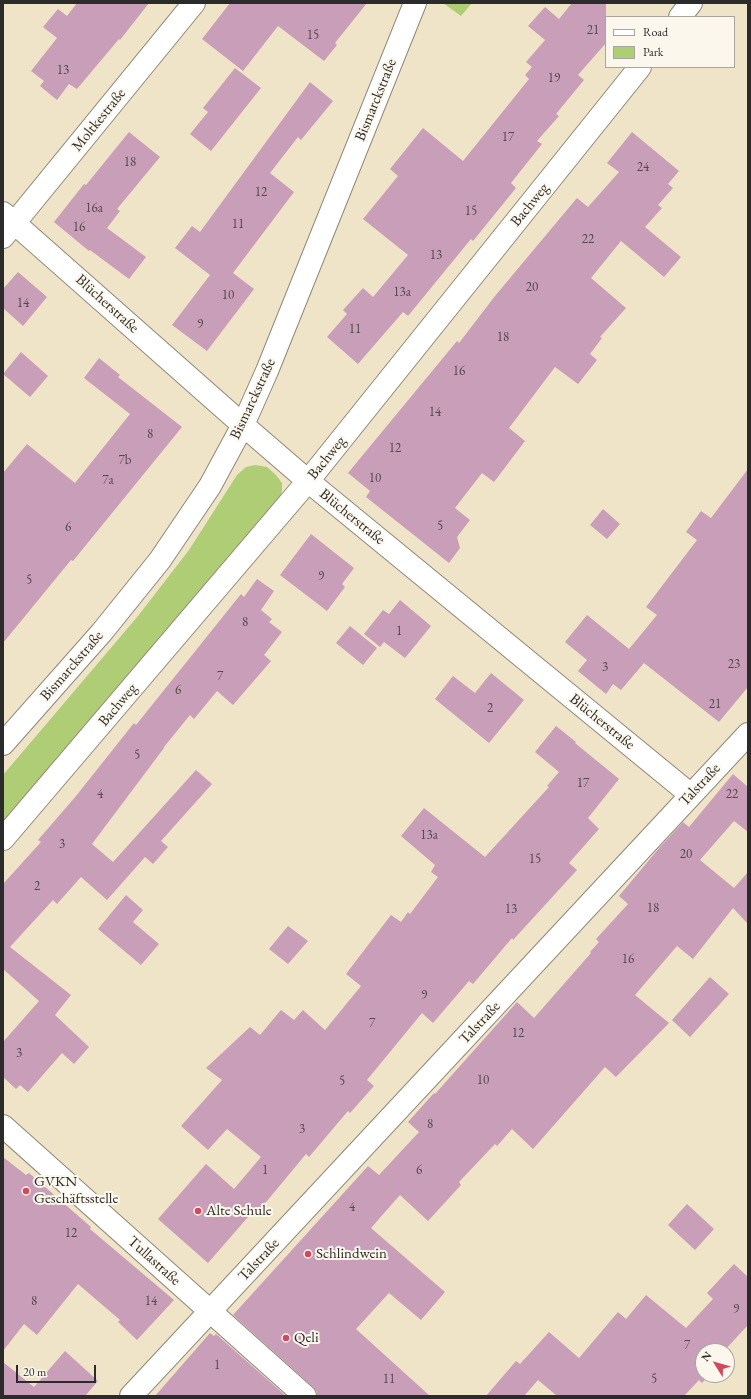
<!DOCTYPE html>
<meta charset="utf-8">
<style>
body{margin:0}
#map{position:relative;width:751px;height:1399px;overflow:hidden;background:#efe4c7;font-family:"EB Garamond",serif}
canvas{display:block}
.frame{position:absolute;inset:0;border:4px solid #2b2b2b;pointer-events:none}
.legend{position:absolute;left:605px;top:16px;width:130px;height:52px;box-sizing:border-box;background:#fbf7ec;border:1px solid #a8a59f;margin:0;padding:5px 7px;list-style:none;font-size:12px;color:#2b2b2b}
.legend li{display:flex;align-items:center;gap:8px;height:20px}
.legend b{width:20px;border:1px solid #a8a59f}
.north{position:absolute;left:695px;top:1343px;width:40px;height:40px;box-sizing:border-box;background:#fbf7ec;border:1px solid #a8a59f;border-radius:50%;rotate:307deg;font-size:11px;font-weight:700;line-height:16px;text-align:center;color:#2b2b2b}
.north::after{content:'';display:block;margin:auto;width:14px;height:18px;background:#d1495b;clip-path:polygon(50% 0,100% 100%,50% 72%,0 100%)}
.scale{position:absolute;left:16px;top:1365px;width:80px;height:18px;box-sizing:border-box;border:2px solid #2b2b2b;border-top:0;padding-left:5px;font-size:12px;line-height:14px;white-space:nowrap;color:#2b2b2b;-webkit-text-stroke:3px #fbf7ec;paint-order:stroke}
</style>
<div id="map">
<canvas width="751" height="1399"></canvas>
<div class="frame"></div>
<ul class="legend">
<li><b style="height:5px;background:#fff"></b>Road</li>
<li><b style="height:11px;background:#aecd74"></b>Park</li>
</ul>
<div class="north">N</div>
<div class="scale">20 m</div>
</div>
<script>
const context = document.querySelector('canvas').getContext('2d');
context.lineJoin = 'round';
function fill(path, color) { context.fillStyle = color; context.fill(path, 'evenodd'); }
const poly = rows => new Path2D(rows.map(r => 'M' + r).join(''));
function trace(path, color, width, dash) { context.strokeStyle = color; context.lineWidth = width; context.lineCap = dash ? 'butt' : 'round'; context.setLineDash(dash || []); context.stroke(path); }
function drawText(font, color, halo, rows, align = 'center') {
  context.font = font + ' "EB Garamond",serif'; context.lineWidth = 4; context.setLineDash([]); context.textBaseline = 'middle'; context.strokeStyle = halo; context.fillStyle = color; for (const [text, x, y, turn = 0] of rows) {
    context.save(); context.translate(x, y); context.rotate((+turn || 0) * Math.PI / 180); context.textAlign = isNaN(turn) ? turn : align; if (halo) context.strokeText(text, 0, 0); context.fillText(text, 0, 0); context.restore();
  }
}
fill(poly([
 [443,3,472,3,461,16],
 [255,465,267,467,276,475,282,483,282,491,279,501,3,827,3,775,138,616,189,550,237,475,246,467]
]), '#aecd74');
fill(poly([
 [77,3,149,3,120,40,119,39,77,89,69,84,57,100,40,86,44,81,31,71,57,38,43,27,58,9,67,16],
 [230,3,367,3,335,43,337,45,324,61,278,26,243,71,202,39],
 [572,3,606,3,606,43,578,75,584,80,556,114,559,116,537,141,542,144,511,183,516,188,473,241,471,239,408,316,403,312,358,364,327,337,347,314,343,310,363,288,373,297,408,255,363,219,398,176,390,169,423,128,463,161,529,79,525,75,532,67,526,62,545,40,528,26,545,7,559,19],
 [235,68,261,88,211,151,190,134,208,112,203,108],
 [310,82,333,101,301,140,298,137,270,173,294,192,233,273,254,289,207,351,172,325,210,275,175,248,192,226,200,232],
 [129,132,160,157,117,209,120,211,107,228,146,257,129,279,90,250,89,251,54,222,84,184,86,185],
 [632,132,679,171,668,184,673,188,658,205,662,208,645,227,681,257,664,277,621,241,591,278,626,308,600,337,602,338,590,354,597,360,578,384,555,367,509,428,525,441,494,482,482,473,455,508,470,520,457,537,460,548,449,563,366,497,370,491,348,473,457,341,459,343,495,296,577,198,588,207,619,172,607,163],
 [18,272,47,297,23,326,3,308,3,289],
 [21,352,48,376,30,397,3,374],
 [99,358,120,375,118,377,182,427,73,561,71,560,3,643,3,473,27,444,75,483,130,414,84,378],
 [748,469,748,687,719,722,644,663,621,690,613,684,606,694,578,671,587,660,565,642,587,615,629,649,657,615,646,607,697,540,686,532,701,511,711,518],
 [603,509,620,524,607,539,590,525],
 [311,534,354,568,342,584,345,587,327,611,280,575],
 [257,579,274,591,261,610,272,619,269,622,282,632,264,655,271,661,233,705,217,691,194,719,190,715,164,747,164,748,92,844,113,862,196,770,212,784,161,841,168,847,153,864,145,857,107,900,81,877,57,904,53,900,10,947,71,995,55,1015,89,1047,74,1064,62,1053,28,1092,20,1085,16,1089,3,1077,3,1042,39,1001,3,969,3,884,41,842,38,840,76,796,134,723,136,725,241,594,244,597],
 [400,600,431,626,405,658,384,642,380,647,364,634,383,610,389,614],
 [350,626,377,648,363,665,336,643],
 [491,673,524,700,489,743,435,699,453,676,475,693],
 [556,726,576,742,575,743,619,779,588,818,599,829,569,863,577,870,513,940,512,938,473,984,469,981,433,1023,422,1013,367,1080,374,1086,350,1113,348,1111,309,1157,306,1154,267,1201,258,1211,255,1209,208,1263,158,1219,206,1164,234,1189,261,1157,227,1129,208,1150,181,1126,222,1080,206,1068,250,1027,260,1035,281,1010,294,1020,303,1010,325,1030,361,986,346,974,391,915,401,922,408,912,410,914,438,877,431,872,435,865,401,836,424,808,485,857,549,787,547,786,559,772,535,752],
 [733,774,748,787,748,832,734,821,700,860,734,888,748,872,748,924,733,908,693,959,677,946,635,995,669,1023,616,1077,605,1067,533,1149,512,1129,497,1146,495,1144,459,1182,461,1185,428,1221,400,1195,371,1228,445,1292,421,1320,389,1293,356,1329,430,1396,317,1396,317,1392,313,1387,233,1315,368,1166,379,1175,419,1132,408,1122,434,1093,435,1094,517,1002,534,1018,591,953,590,952,599,942,596,939,628,904,619,896,660,847,683,822,689,827],
 [126,895,143,910,133,922,159,944,141,965,98,929],
 [288,926,308,941,288,964,269,949],
 [710,977,729,994,690,1037,672,1020],
 [3,1157,26,1175,29,1173,91,1227,90,1229,174,1300,137,1340,118,1322,120,1320,78,1284,37,1335,24,1324,3,1351],
 [687,1204,714,1229,695,1250,668,1225],
 [734,1264,748,1277,748,1325,724,1351,703,1351,703,1375,709,1375,702,1383,699,1380,684,1396,557,1396,538,1380,524,1396,486,1396,516,1361,520,1364,549,1332,579,1358,618,1312,626,1319,646,1295,686,1328,713,1299,707,1293],
 [210,1333,214,1336,216,1334,286,1396,155,1396],
 [65,1351,98,1381,85,1396,3,1396,3,1362,34,1387]
]), '#c99eb9');
const minor = poly([
 [680,17,691,3],
 [3,213,243,425,308,481,691,795],
 [3,237,194,3],
 [3,744,102,632,160,560,210,486,243,425,267,371,415,3],
 [3,839,308,481,640,67],
 [3,1126,305,1396],
 [131,1396,748,734]
]);
trace(minor, '#8d8879', 24);
trace(minor, '#fff', 22);
for (const [x, y, r, color] of [
 [26,1191,4,"#d1495b"],
 [198,1211,4,"#d1495b"],
 [308,1254,4,"#d1495b"],
 [286,1338,4,"#d1495b"]
]) { const dot = new Path2D(); dot.arc(x, y, r, 0, 2 * Math.PI); context.fillStyle = color; context.fill(dot); trace(dot, '#fbf7ec', 1.5); }
drawText('13px', '#52484e', null, [
 ["21",593,30],
 ["15",313,35],
 ["13",63,70],
 ["19",554,78],
 ["17",508,137],
 ["18",130,162],
 ["24",643,167],
 ["12",261,192],
 ["16a",94,208],
 ["15",471,211],
 ["11",238,224],
 ["16",79,227],
 ["22",588,239],
 ["13",436,255],
 ["20",532,287],
 ["13a",402,292],
 ["10",228,295],
 ["14",23,303],
 ["9",200,324],
 ["11",355,329],
 ["18",503,337],
 ["16",459,371],
 ["14",435,412],
 ["8",150,434],
 ["12",395,448],
 ["7b",125,460],
 ["10",375,478],
 ["7a",108,480],
 ["5",440,526],
 ["6",68,527],
 ["9",321,576],
 ["5",29,580],
 ["8",245,622],
 ["1",399,631],
 ["23",734,664],
 ["3",605,667],
 ["7",220,676],
 ["6",178,690],
 ["21",715,704],
 ["2",490,708],
 ["5",137,755],
 ["17",583,783],
 ["4",100,794],
 ["22",732,794],
 ["13a",429,835],
 ["3",62,844],
 ["20",686,854],
 ["15",535,859],
 ["2",37,886],
 ["18",653,908],
 ["13",511,909],
 ["16",628,959],
 ["9",424,995],
 ["7",372,1023],
 ["12",518,1033],
 ["3",19,1053],
 ["10",483,1080],
 ["5",342,1081],
 ["8",430,1124],
 ["3",302,1129],
 ["1",265,1170],
 ["6",419,1170],
 ["4",352,1207],
 ["12",71,1233],
 ["8",34,1301],
 ["14",151,1301],
 ["9",736,1309],
 ["7",687,1345],
 ["1",217,1365],
 ["11",389,1379],
 ["5",654,1379]
]);
drawText('15px', '#2b2b2b', '#fbf7ec', [
 ["Bismarckstraße",376,100,-68],
 ["Moltkestraße",99,120,-51],
 ["Bachweg",530,205,-51],
 ["Blücherstraße",107,304,42],
 ["Bismarckstraße",253,399,-65],
 ["Bachweg",327,458,-51],
 ["Blücherstraße",352,517,39],
 ["Bismarckstraße",72,666,-49],
 ["Bachweg",118,705,-50],
 ["Blücherstraße",602,722,39],
 ["Talstraße",700,785,-47],
 ["Talstraße",480,1023,-47],
 ["Talstraße",259,1260,-47],
 ["Tullastraße",154,1261,42]
]);
drawText('15px', '#2b2b2b', '#fbf7ec', [
 ["GVKN",34,1182],
 ["Geschäftsstelle",34,1199],
 ["Alte Schule",206,1211],
 ["Schlindwein",316,1254],
 ["Qeli",294,1338]
], 'left');
</script>
